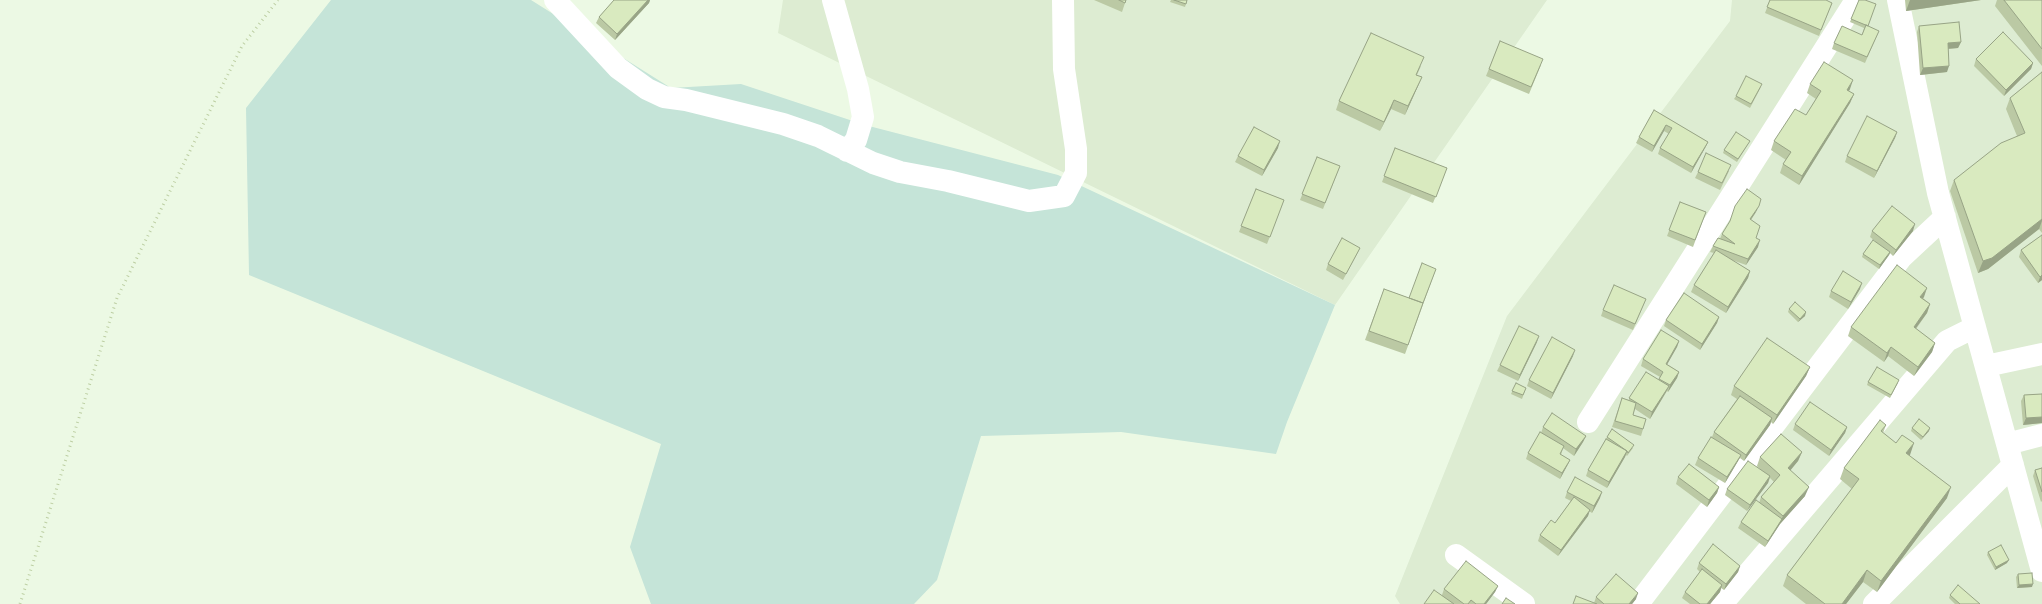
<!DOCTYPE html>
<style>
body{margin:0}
canvas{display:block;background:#ecf9e4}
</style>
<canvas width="2042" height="604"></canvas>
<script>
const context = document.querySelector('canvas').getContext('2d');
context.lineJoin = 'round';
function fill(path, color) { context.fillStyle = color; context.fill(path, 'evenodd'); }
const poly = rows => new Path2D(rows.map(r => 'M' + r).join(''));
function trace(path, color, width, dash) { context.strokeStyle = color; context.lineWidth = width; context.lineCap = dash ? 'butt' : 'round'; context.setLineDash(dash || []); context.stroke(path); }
fill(poly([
 [783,0,1547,0,1335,305,778,33],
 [1732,0,2042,0,2042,604,1400,604,1395,596,1507,316,1730,21]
]), '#ddecd2');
fill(poly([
 [331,0,531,0,671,88,741,84,865,125,1058,175,1335,305,1287,422,1276,454,1121,432,981,436,937,580,914,604,651,604,630,547,661,444,249,275,246,108]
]), '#c5e4d8');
trace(poly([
 [20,604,117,298,242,46,278,0]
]), '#bdcfa3', 3, [1, 4]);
trace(poly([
 [555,0,618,68,647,89,664,97,686,100,783,124,818,136,873,163,900,172,948,181,1029,201,1064,196,1076,173,1076,149,1064,69,1063,0],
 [833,0,858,89,863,117,856,140,847,151],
 [1898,0,1938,193,2042,571],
 [1986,366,2042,354],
 [1588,422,1856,0],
 [2007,444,2042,435],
 [1456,555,1524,604],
 [1638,604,1901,258,1945,217],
 [1722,604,1947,341,1975,327],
 [1874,604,2013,465]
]), '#fff', 22);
fill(poly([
 [614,0,650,0,649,3,615,40,596,23,599,17],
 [1094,0,1126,0,1122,12],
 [1171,0,1187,0,1185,7,1170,2],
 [1770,0,1832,3,1819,36,1765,13],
 [1859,0,1868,26,1879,31,1865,63,1832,49,1834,43,1862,35,1864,28,1850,22],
 [1905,0,1981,0,1906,11],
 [1997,0,2042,0,2042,66,1995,6],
 [1919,26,1961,42,1958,48,1948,49,1947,72,1920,75,1917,32],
 [1500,41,1541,65,1529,94,1486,76],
 [1976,59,2033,63,2031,69,2004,96,1974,66],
 [1421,66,1417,75,1422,77,1418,86,1405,115,1391,109,1380,131,1336,110,1339,101],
 [2042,72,2042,233,2039,229,1988,269,1978,273,1950,191,1954,180,2017,136,2006,109,2010,98],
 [1810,84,1850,89,1849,91,1854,94,1850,103,1799,185,1780,173,1783,164,1786,160,1771,150,1774,141,1806,115,1816,99,1807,93],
 [1761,87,1750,108,1734,99,1736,96],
 [1654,110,1708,142,1705,148,1691,173,1658,154,1660,148,1669,134,1664,131,1652,152,1636,143,1639,137],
 [1897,132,1895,138,1874,178,1845,162,1847,156],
 [1748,144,1737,162,1723,153,1724,150],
 [1278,148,1262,176,1235,162,1238,156],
 [1395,148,1447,168,1433,203,1382,182],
 [1317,157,1340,166,1323,209,1300,200],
 [1729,171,1720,190,1695,178,1698,172],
 [1256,189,1284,200,1267,244,1239,232],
 [1680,202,1706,212,1693,247,1667,236],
 [1756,212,1751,220,1758,247,1746,265,1732,260,1750,271,1748,278,1726,313,1691,292,1694,285,1714,253,1710,252,1713,246,1720,239,1722,234],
 [1872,231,1913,231,1893,256,1890,253,1879,269,1862,257,1863,254,1875,241,1870,237],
 [2042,235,2042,280,2038,283,2019,257,2021,250],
 [1360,248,1357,254,1343,280,1326,270,1328,264],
 [1436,269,1405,354,1365,340,1384,289,1409,298],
 [1860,289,1848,309,1829,297,1831,291],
 [1924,297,1923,298,1930,304,1927,313,1916,329,1935,343,1932,352,1914,376,1888,356,1884,362,1848,336,1851,327],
 [1646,299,1633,330,1601,316,1603,310],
 [1789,309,1805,316,1798,322,1788,312],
 [1719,317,1717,323,1700,350,1664,326,1666,320],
 [1679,341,1677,347,1667,364,1679,372,1677,378,1668,392,1667,391,1650,419,1635,409,1633,415,1646,419,1641,436,1612,427,1622,398,1629,400,1629,398,1659,380,1660,377,1641,366,1643,359],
 [1537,342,1518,381,1497,371,1500,365],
 [1573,356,1551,399,1527,386,1529,380],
 [1810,367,1806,376,1773,424,1771,422,1770,425,1744,461,1740,458,1738,461,1725,483,1695,465,1698,458,1712,437,1714,432,1737,399,1731,395,1734,386],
 [1868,382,1898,383,1890,398,1867,385],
 [1516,383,1526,388,1522,399,1511,394],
 [2042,394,2042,423,2023,425,2021,401,2024,395],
 [1795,424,1847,427,1845,433,1829,456,1793,430],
 [1886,425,1883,433,1910,455,1909,455,1947,498,1877,592,1863,582,1846,604,1806,604,1783,586,1787,575,1852,489,1840,479,1844,468],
 [1543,427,1586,436,1583,442,1574,456,1563,448,1561,455,1570,460,1567,466,1560,479,1526,459,1528,453,1541,433],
 [1912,428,1929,431,1921,440,1911,431],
 [1607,437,1633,448,1627,456,1626,455,1607,488,1586,476,1588,470],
 [1802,452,1798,461,1790,470,1805,496,1780,524,1765,547,1738,528,1741,522,1759,503,1761,497,1774,482,1770,478,1768,483,1747,511,1725,495,1727,489,1760,469,1757,466,1760,457],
 [2042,468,2042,501,2041,502,2033,476,2035,470],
 [1678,477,1719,487,1717,493,1707,507,1676,484],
 [1567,492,1600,498,1592,513,1589,511,1588,516,1558,556,1538,541,1540,535,1555,523,1571,501,1565,498],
 [1988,552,2007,563,1995,570,1987,555],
 [1699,563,1740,566,1738,572,1724,590,1721,588,1720,592,1710,604,1690,604,1682,598,1685,592,1700,572,1697,569],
 [2018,574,2032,587,2017,588,2016,577],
 [1498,586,1495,592,1486,604,1424,604,1442,595,1444,589],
 [1950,595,1980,604,1955,604,1949,598],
 [1596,597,1636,599,1632,604,1573,604,1594,603]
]), '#bbc9a4');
fill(poly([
 [648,0,650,0,649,3,615,40,617,34],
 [1910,0,1981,0,1906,11],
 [1961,42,1958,48,1945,49,1948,43],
 [2033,63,2031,69,2004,96,2006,90],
 [1949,66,1947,72,1920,75,1923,68],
 [1422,77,1418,86,1405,115,1408,106],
 [1853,80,1850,89,1844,99,1847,90],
 [1854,94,1850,103,1799,185,1802,176],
 [1394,100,1391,109,1380,131,1384,122],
 [1666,125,1664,131,1652,152,1654,146],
 [1897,132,1895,138,1874,178,1877,171],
 [1280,141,1278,148,1262,176,1264,170],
 [1708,142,1705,148,1691,173,1693,167],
 [1759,206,1756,212,1747,225,1750,219],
 [2042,219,2042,221,2039,229,1988,269,1978,273,1983,261],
 [1915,224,1913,231,1893,256,1896,250],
 [1760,240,1758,247,1746,265,1748,259],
 [1890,252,1889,255,1879,269,1880,265],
 [1750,271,1748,278,1726,313,1728,307],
 [2042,275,2042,280,2038,283,2040,277],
 [1862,283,1860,289,1848,309,1851,302],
 [1927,288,1924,297,1917,306,1920,297],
 [1930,304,1927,313,1910,336,1914,327],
 [1806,312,1805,316,1798,322,1800,319],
 [1719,317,1717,323,1700,350,1702,344],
 [1539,336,1537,342,1518,381,1520,375],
 [1679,341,1677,347,1664,370,1666,364],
 [1935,343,1932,352,1914,376,1918,367],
 [1891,347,1888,356,1884,362,1887,353],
 [1575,350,1573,356,1551,399,1553,393],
 [1810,367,1806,376,1773,424,1777,415],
 [1679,372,1677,378,1668,392,1670,385],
 [1669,386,1666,392,1650,419,1652,412],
 [2042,417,2042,423,2023,425,2026,418],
 [1772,418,1770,425,1744,461,1746,455],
 [1847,427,1845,433,1829,456,1831,450],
 [1930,428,1929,431,1921,440,1923,437],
 [1586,436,1583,442,1574,456,1576,449],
 [1914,443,1910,455,1902,465,1906,453],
 [1627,451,1625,457,1607,488,1609,482],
 [1802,452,1798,461,1785,477,1788,468],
 [1741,455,1738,461,1725,483,1727,477],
 [1570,460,1567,466,1560,479,1562,473],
 [1770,476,1768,483,1747,511,1750,505],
 [1719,487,1717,493,1707,507,1709,500],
 [1809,487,1805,496,1780,524,1765,547,1768,541,1781,520,1783,516],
 [1951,487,1947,498,1877,592,1881,581],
 [1602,492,1600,498,1592,513,1594,506],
 [1590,510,1588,516,1558,556,1561,550],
 [2009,560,2007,563,1995,570,1996,567],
 [1740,566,1738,572,1724,590,1726,584],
 [1867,570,1863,582,1846,604,1842,604],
 [2033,584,2032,587,2017,588,2019,585],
 [1722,585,1720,592,1710,604,1707,604],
 [1498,586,1495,592,1486,604,1484,604],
 [1638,593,1636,599,1632,604,1629,604]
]), '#98a486');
const building = poly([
 [614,0,648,0,617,34,599,17,614,0],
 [1119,0,1126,0,1125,3,1119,0],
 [1174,0,1187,0,1186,4,1174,0],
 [1770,0,1826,0,1832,3,1821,30,1767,7,1770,0],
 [1859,0,1865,0,1876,4,1868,26,1851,19,1859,0],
 [2004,0,2042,0,2042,49,2004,0],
 [1959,22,1961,42,1948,43,1949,66,1923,68,1919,26,1959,22],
 [1866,25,1879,31,1867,57,1834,43,1842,26,1862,35,1866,25],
 [2003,32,2033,63,2006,90,1976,59,2003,32],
 [1371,33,1424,57,1416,75,1422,77,1408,106,1394,100,1384,122,1339,101,1371,33],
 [1500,41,1543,59,1531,87,1489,69,1500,41],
 [1824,62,1853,80,1847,90,1854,94,1802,176,1783,164,1791,152,1774,141,1795,109,1806,115,1821,91,1810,84,1824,62],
 [2042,72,2042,219,1992,258,1983,261,1954,180,2001,143,2025,133,2010,98,2042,72],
 [1746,76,1762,84,1751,104,1736,96,1746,76],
 [1654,110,1708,142,1693,167,1660,148,1672,128,1666,125,1654,146,1639,137,1654,110],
 [1867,116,1897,132,1877,171,1847,156,1867,116],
 [1254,127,1280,141,1264,170,1238,156,1254,127],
 [1736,132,1750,141,1738,159,1724,150,1736,132],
 [1395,148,1447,168,1436,197,1384,176,1395,148],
 [1706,153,1731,165,1722,183,1698,172,1706,153],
 [1317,157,1340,166,1325,203,1302,194,1317,157],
 [1256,189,1284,200,1270,237,1241,226,1256,189],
 [1747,189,1761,199,1759,206,1750,219,1760,226,1756,238,1760,240,1748,259,1713,246,1718,238,1735,244,1722,234,1730,221,1735,206,1747,189],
 [1680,202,1706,212,1695,240,1669,230,1680,202],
 [1892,206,1915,224,1896,250,1872,231,1892,206],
 [2042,235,2042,275,2040,277,2021,250,2042,235],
 [1342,238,1360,248,1346,274,1328,264,1342,238],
 [1873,240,1890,252,1880,265,1863,254,1873,240],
 [1716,250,1750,271,1728,307,1694,285,1716,250],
 [1422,263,1436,269,1423,303,1409,298,1422,263],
 [1897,265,1927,288,1920,297,1930,304,1914,327,1935,343,1918,367,1891,347,1887,353,1851,327,1897,265],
 [1843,271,1862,283,1851,302,1831,291,1843,271],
 [1614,285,1646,299,1635,324,1603,310,1614,285],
 [1384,289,1423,303,1408,345,1369,331,1384,289],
 [1684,293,1719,317,1702,344,1666,320,1684,293],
 [1795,302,1806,312,1800,319,1789,309,1795,302],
 [1519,326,1539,336,1520,375,1500,365,1519,326],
 [1661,330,1679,341,1666,364,1679,372,1670,385,1659,379,1663,372,1643,359,1661,330],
 [1552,337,1575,350,1553,393,1529,380,1552,337],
 [1767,338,1810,367,1777,415,1734,386,1767,338],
 [1877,367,1899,380,1891,395,1868,382,1877,367],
 [1646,372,1669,386,1652,412,1629,398,1646,372],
 [1516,383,1526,388,1523,395,1512,391,1516,383],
 [2042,394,2042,417,2026,418,2024,395,2042,394],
 [1740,396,1772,418,1746,455,1714,432,1740,396],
 [1622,398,1636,403,1633,415,1646,419,1643,429,1615,421,1622,398],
 [1810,402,1847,427,1831,450,1795,424,1810,402],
 [1552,413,1586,436,1576,449,1543,427,1552,413],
 [1919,419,1930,428,1923,437,1912,428,1919,419],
 [1880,420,1886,425,1881,431,1896,443,1902,435,1914,443,1906,453,1951,487,1881,581,1867,570,1842,604,1825,604,1787,575,1859,479,1844,468,1880,420],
 [1612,429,1634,445,1628,453,1627,451,1607,437,1612,429],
 [1540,432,1564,446,1560,454,1570,460,1562,473,1528,453,1540,432],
 [1781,434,1802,452,1788,468,1809,487,1783,516,1761,497,1780,475,1760,457,1781,434],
 [1711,437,1741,455,1727,477,1698,458,1711,437],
 [1606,439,1627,451,1609,482,1588,470,1606,439],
 [1748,461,1770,476,1750,505,1727,489,1748,461],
 [1689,464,1719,487,1709,500,1678,477,1689,464],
 [2042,468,2042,492,2035,470,2042,468],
 [1575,477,1602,492,1594,506,1567,492,1575,477],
 [1574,497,1590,510,1561,550,1540,535,1551,520,1555,523,1574,497],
 [1756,500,1782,519,1768,541,1741,522,1756,500],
 [1713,544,1740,566,1726,584,1699,563,1713,544],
 [2001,545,2009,560,1996,567,1988,552,2001,545],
 [1466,561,1498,586,1484,604,1476,604,1471,600,1468,604,1464,604,1444,589,1466,561],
 [1702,569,1722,585,1707,604,1700,604,1685,592,1702,569],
 [2032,573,2033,584,2019,585,2018,574,2032,573],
 [1616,574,1638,593,1629,604,1604,604,1596,597,1616,574],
 [1958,585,1980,604,1960,604,1950,595,1958,585],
 [1434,590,1454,604,1424,604,1434,590],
 [1576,596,1597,604,1573,604,1576,596],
 [1506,598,1515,604,1502,604,1506,598]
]);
fill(building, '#d9eabf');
trace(building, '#98a486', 1);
</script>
